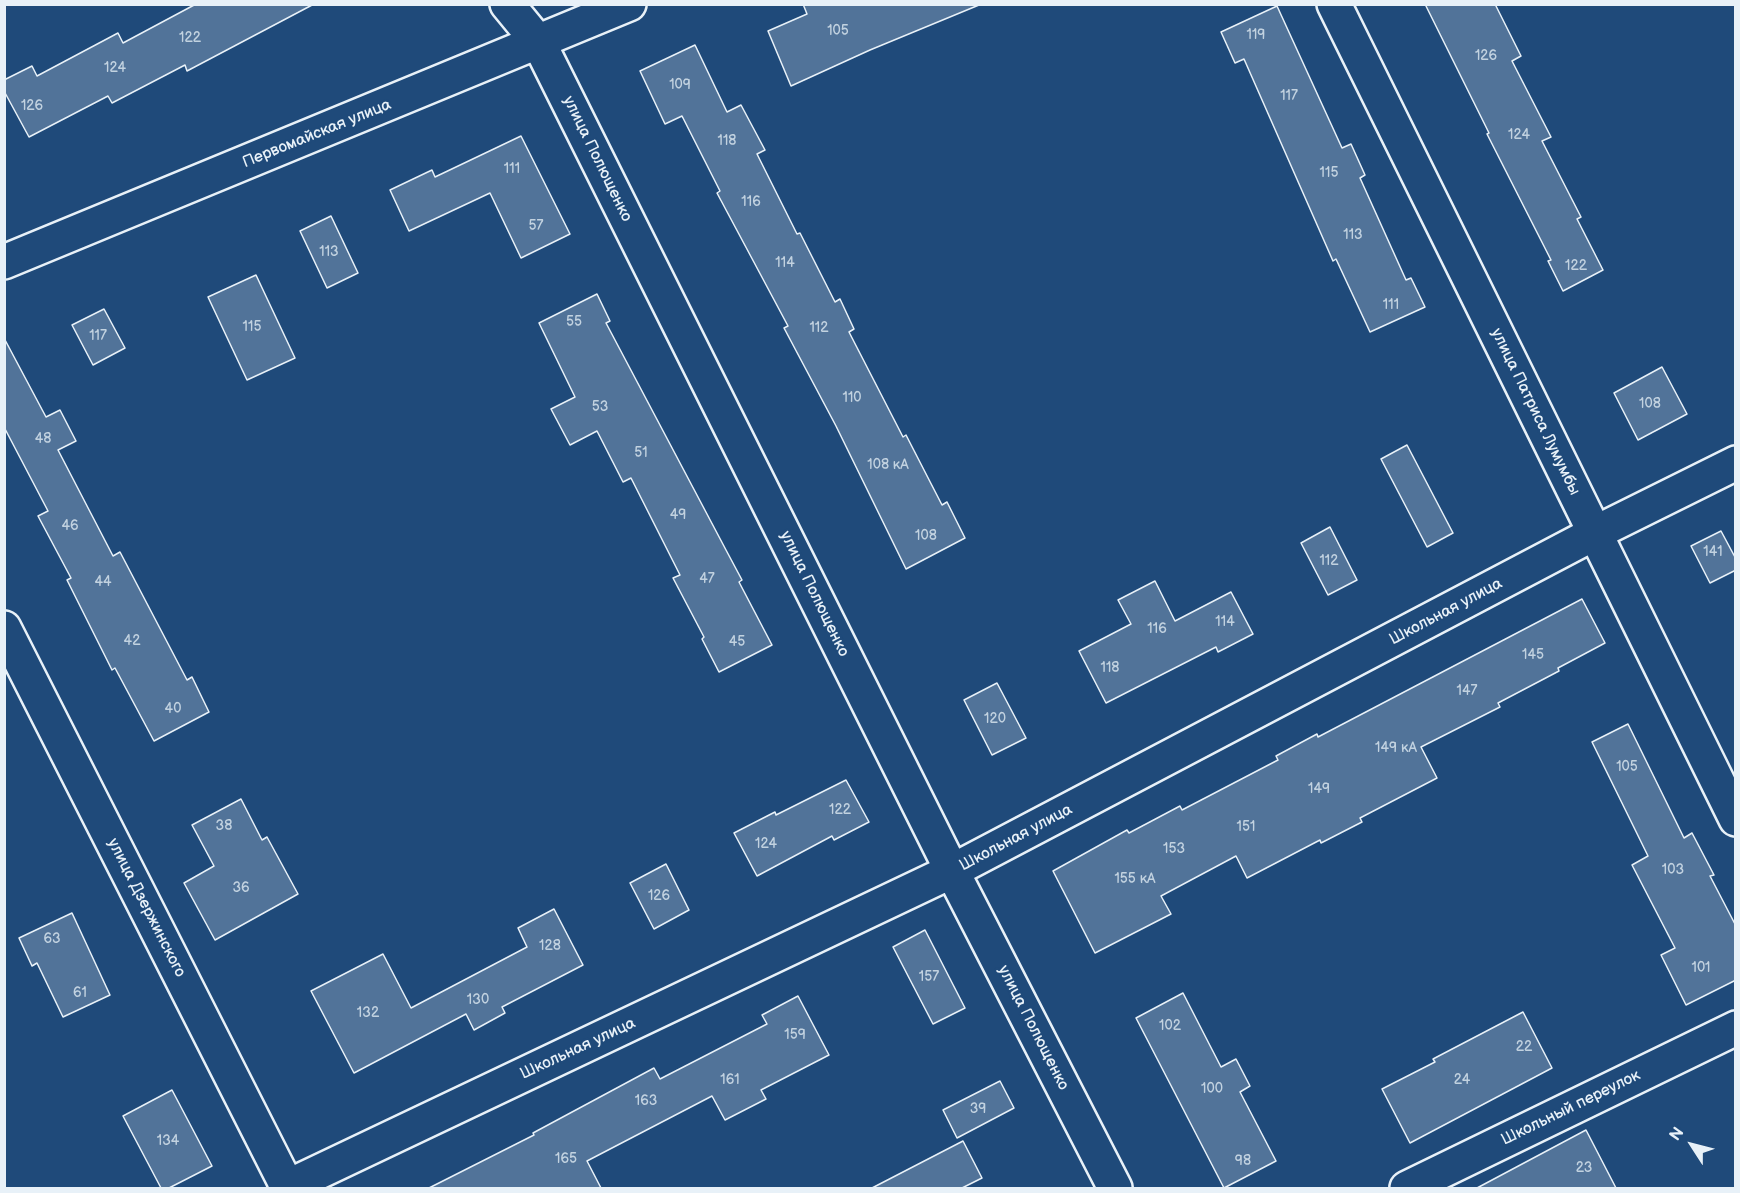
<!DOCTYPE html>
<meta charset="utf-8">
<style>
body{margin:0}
#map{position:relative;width:1740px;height:1193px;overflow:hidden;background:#1f4a7a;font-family:"Balsamiq Sans",sans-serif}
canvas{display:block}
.frame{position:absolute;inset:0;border:6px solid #e8f1f8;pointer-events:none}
.north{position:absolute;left:1662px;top:1115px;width:60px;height:60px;-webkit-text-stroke:4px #1f4a7a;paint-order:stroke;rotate:306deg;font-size:16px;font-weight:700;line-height:24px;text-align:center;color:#e8f1f8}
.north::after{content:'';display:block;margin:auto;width:21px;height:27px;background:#e8f1f8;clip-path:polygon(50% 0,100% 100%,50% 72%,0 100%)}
</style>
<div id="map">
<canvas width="1740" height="1193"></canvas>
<div class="frame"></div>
<div class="north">N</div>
</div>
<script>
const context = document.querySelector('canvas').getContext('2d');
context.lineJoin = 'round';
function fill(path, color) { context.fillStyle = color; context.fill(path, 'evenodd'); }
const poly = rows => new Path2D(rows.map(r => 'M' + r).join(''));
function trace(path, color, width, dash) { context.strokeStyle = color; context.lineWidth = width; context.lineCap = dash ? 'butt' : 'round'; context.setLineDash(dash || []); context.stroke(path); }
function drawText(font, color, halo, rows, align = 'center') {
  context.font = font + ' "Balsamiq Sans",sans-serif'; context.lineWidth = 4.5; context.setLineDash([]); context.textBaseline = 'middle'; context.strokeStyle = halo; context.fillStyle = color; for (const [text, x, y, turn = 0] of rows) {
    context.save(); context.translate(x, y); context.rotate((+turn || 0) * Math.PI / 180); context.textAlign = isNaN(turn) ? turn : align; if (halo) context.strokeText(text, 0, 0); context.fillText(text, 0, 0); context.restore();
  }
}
const building = poly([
 [196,4,314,4,187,71,185,65,112,103,108,96,29,137,4,91,4,80,32,66,37,76,118,33,123,43,196,4],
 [803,4,979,4,979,5,870,50,791,86,768,31,807,14,803,4],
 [1425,4,1495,4,1521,56,1512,61,1551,137,1542,141,1581,217,1577,219,1603,270,1563,291,1548,261,1551,260,1487,134,1489,133,1425,4],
 [1277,6,1342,148,1351,144,1365,175,1360,178,1406,280,1411,278,1425,307,1370,332,1336,259,1333,261,1244,59,1235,63,1221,32,1277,6],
 [695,45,727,112,741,105,765,150,757,154,797,234,800,233,835,302,840,299,854,329,849,332,903,437,906,435,942,505,947,502,965,538,906,569,836,426,784,328,788,326,717,193,720,191,682,116,665,124,640,71,695,45],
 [521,136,570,234,521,258,490,193,409,231,390,190,432,170,435,177,521,136],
 [331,216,358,273,327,288,300,231,331,216],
 [256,275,295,358,247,380,208,297,256,275],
 [597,294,610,321,606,323,726,550,742,580,739,582,772,645,719,672,702,639,704,637,673,578,680,575,631,478,623,482,597,431,570,445,551,409,575,397,539,323,597,294],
 [104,309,125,348,93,365,72,325,104,309],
 [4,338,46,417,60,410,76,441,58,450,113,556,120,552,187,680,192,677,209,712,154,741,115,668,112,670,67,580,71,578,38,516,48,511,4,427,4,338],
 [1662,367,1687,414,1638,440,1614,393,1662,367],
 [1407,445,1453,533,1427,547,1381,459,1407,445],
 [1330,527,1357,580,1328,595,1301,543,1330,527],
 [1721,531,1736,559,1736,570,1710,583,1691,546,1721,531],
 [1155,581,1175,621,1231,592,1253,634,1218,652,1216,647,1106,703,1079,651,1131,624,1118,600,1155,581],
 [1582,599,1605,643,1558,668,1559,671,1498,703,1500,707,1421,747,1437,778,1360,818,1362,822,1321,843,1320,840,1247,878,1236,856,1161,896,1171,914,1095,953,1053,871,1127,830,1129,833,1180,806,1182,810,1278,760,1276,756,1317,734,1318,737,1582,599],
 [997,683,1026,738,992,755,964,700,997,683],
 [1628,724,1684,838,1692,833,1714,875,1710,876,1736,926,1736,980,1686,1005,1661,955,1675,948,1632,865,1648,856,1592,742,1628,724],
 [846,780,869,822,834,840,832,836,757,876,734,833,775,812,776,815,846,780],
 [241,799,262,840,267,837,298,894,215,940,184,883,214,866,192,825,241,799],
 [666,864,689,910,654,929,630,883,666,864],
 [554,909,583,965,502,1007,505,1013,474,1030,466,1014,354,1073,311,991,383,954,411,1008,527,947,518,928,554,909],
 [72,913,110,995,63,1017,37,963,32,966,19,938,72,913],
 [925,930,965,1008,933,1024,893,947,925,930],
 [1183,993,1221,1067,1236,1059,1250,1086,1240,1092,1276,1161,1224,1188,1136,1018,1183,993],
 [798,996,829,1055,761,1090,766,1099,725,1120,712,1096,587,1161,601,1188,429,1188,534,1135,533,1133,654,1068,660,1079,767,1024,762,1015,798,996],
 [1523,1012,1552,1068,1410,1143,1382,1089,1435,1062,1433,1059,1523,1012],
 [1000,1081,1014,1108,957,1138,943,1110,1000,1081],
 [172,1090,212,1166,169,1188,161,1188,123,1116,172,1090],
 [1586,1130,1616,1188,1477,1188,1586,1130],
 [963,1141,982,1178,962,1188,872,1188,963,1141]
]);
fill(building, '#517399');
trace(building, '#e8f1f8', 1.5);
const minor = poly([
 [507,4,539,43,952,871,1115,1188],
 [1334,4,1736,819],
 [4,262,629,4],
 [4,628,288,1188],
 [285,1188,952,871,1595,533,1736,463],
 [1407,1188,1736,1028]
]);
trace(minor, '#e8f1f8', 38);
trace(minor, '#1f4a7a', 33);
drawText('14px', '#c2d2e0', null, [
 ["105",838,31],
 ["119",1256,35],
 ["122",190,38],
 ["126",1486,56],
 ["124",115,68],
 ["109",680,85],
 ["117",1289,96],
 ["126",32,106],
 ["124",1519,135],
 ["118",727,141],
 ["111",512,169],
 ["115",1329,173],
 ["116",751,202],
 ["57",536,226],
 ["113",1353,235],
 ["113",329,252],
 ["114",785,263],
 ["122",1576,266],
 ["111",1391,305],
 ["55",574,322],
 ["115",252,327],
 ["112",819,328],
 ["117",98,336],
 ["110",852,398],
 ["108",1650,404],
 ["53",600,407],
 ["48",43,439],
 ["51",641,453],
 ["108 кА",888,465],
 ["49",678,515],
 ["46",70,526],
 ["108",926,536],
 ["141",1713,552],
 ["112",1329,561],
 ["47",707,579],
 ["44",103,582],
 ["114",1225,622],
 ["116",1157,629],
 ["42",132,641],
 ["45",737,642],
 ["145",1533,655],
 ["118",1110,668],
 ["147",1467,691],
 ["40",173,709],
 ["120",995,719],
 ["149 кА",1396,748],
 ["105",1627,767],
 ["149",1319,789],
 ["122",840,810],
 ["38",224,826],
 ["151",1246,827],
 ["124",766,844],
 ["153",1174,849],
 ["103",1673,870],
 ["155 кА",1135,879],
 ["36",241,888],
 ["126",659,896],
 ["63",52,939],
 ["128",550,946],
 ["101",1701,968],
 ["157",929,977],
 ["61",80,993],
 ["130",478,1000],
 ["132",368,1013],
 ["102",1170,1026],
 ["159",795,1035],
 ["22",1524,1047],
 ["161",730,1080],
 ["24",1462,1080],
 ["100",1212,1089],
 ["163",646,1101],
 ["39",978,1109],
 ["134",168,1141],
 ["165",566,1159],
 ["98",1243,1161],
 ["23",1584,1168]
]);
drawText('16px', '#e8f1f8', '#1f4a7a', [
 ["Первомайская улица",317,134,-22],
 ["улица Полющенко",597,159,64],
 ["улица Патриса Лумумбы",1535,412,64],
 ["улица Полющенко",814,594,64],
 ["Школьная улица",1446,612,-28],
 ["Школьная улица",1016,838,-28],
 ["улица Дзержинского",146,908,63],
 ["улица Полющенко",1033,1028,63],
 ["Школьная улица",578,1049,-25],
 ["Школьный переулок",1571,1108,-26]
]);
</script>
